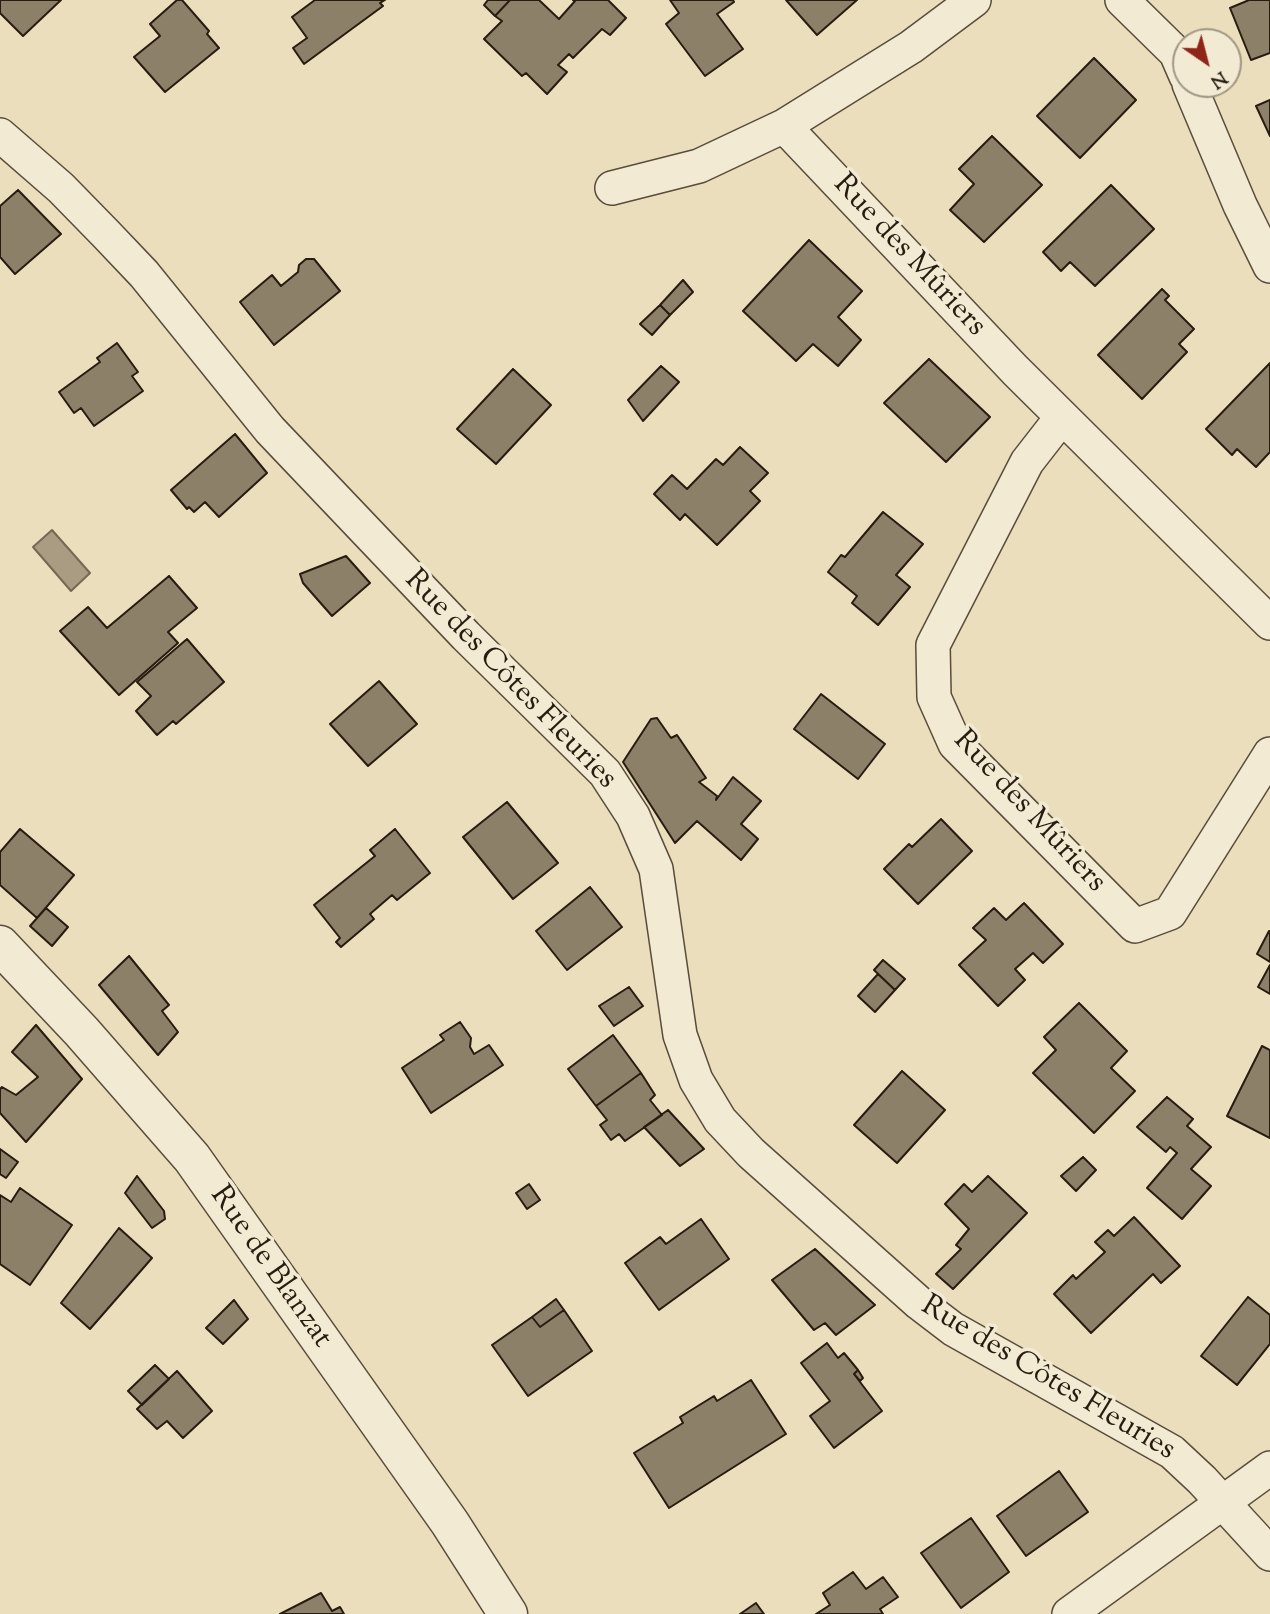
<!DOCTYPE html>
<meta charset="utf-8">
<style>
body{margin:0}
#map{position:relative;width:1270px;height:1614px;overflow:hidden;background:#ebdebc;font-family:"Sorts Mill Goudy",serif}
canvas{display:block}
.north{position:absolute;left:1172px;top:28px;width:70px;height:70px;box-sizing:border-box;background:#f2ead3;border:2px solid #a19785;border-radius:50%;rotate:145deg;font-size:19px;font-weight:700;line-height:28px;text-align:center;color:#281b10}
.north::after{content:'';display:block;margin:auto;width:24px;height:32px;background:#8f2418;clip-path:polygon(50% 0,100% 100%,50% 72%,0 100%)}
</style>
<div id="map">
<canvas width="1270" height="1614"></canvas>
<div class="north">N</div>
</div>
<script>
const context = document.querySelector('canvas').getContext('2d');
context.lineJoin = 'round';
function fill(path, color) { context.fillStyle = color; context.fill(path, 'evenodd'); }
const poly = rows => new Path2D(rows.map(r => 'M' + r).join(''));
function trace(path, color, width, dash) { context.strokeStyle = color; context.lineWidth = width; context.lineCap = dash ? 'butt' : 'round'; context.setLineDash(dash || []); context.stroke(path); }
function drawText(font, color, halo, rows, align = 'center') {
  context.font = font + ' "Sorts Mill Goudy",serif'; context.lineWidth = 7; context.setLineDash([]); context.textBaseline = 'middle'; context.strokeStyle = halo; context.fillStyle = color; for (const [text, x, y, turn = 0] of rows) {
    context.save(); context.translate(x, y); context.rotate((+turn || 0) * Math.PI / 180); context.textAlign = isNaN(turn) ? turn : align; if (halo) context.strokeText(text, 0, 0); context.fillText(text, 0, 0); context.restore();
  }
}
const water = poly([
 [52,530,90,573,71,591,33,547,52,530]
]);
fill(water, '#a99c82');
trace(water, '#756854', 2);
const building = poly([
 [0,0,61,0,23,36,0,13,0,0],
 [177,0,182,0,209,31,207,34,219,48,165,92,134,57,160,36,150,24,177,0],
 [315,0,385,0,380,3,383,6,304,64,293,48,307,38,292,17,315,0],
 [488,0,510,0,495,16,484,5,488,0],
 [510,0,539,0,559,19,575,1,573,0,608,0,626,18,610,35,602,29,573,58,569,54,558,65,567,72,547,94,526,73,522,76,484,39,502,21,495,16,510,0],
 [670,0,733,0,734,2,717,14,743,49,705,76,666,24,679,13,670,0],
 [786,0,857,0,817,35,786,0],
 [1249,0,1270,0,1270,53,1251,60,1230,8,1249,0],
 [1094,58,1136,100,1080,158,1037,116,1094,58],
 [1270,100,1270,136,1256,106,1270,100],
 [992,136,1042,185,984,242,950,210,974,184,959,169,992,136],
 [1111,185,1154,229,1095,286,1070,262,1061,271,1043,252,1111,185],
 [18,190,61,234,15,274,0,257,0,206,18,190],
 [809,240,862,291,838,317,861,340,838,366,813,344,796,361,743,311,809,240],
 [306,259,314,259,340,291,274,345,240,302,272,275,281,286,298,272,299,265,306,259],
 [683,280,693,292,670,315,660,305,683,280],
 [1162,289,1169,296,1165,300,1194,329,1179,344,1187,352,1142,399,1098,355,1162,289],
 [660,305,670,315,652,335,640,324,660,305],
 [117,343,138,372,132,376,143,391,94,426,81,408,74,413,59,392,100,362,97,358,117,343],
 [929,359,990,417,946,462,884,403,929,359],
 [1270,363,1270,452,1256,467,1237,449,1232,455,1206,429,1270,363],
 [661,366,679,382,643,421,628,400,661,366],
 [513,369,551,405,496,464,457,429,513,369],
 [235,434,267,473,219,517,205,502,194,512,189,507,187,509,171,490,235,434],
 [740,447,768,473,750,491,760,501,717,545,685,514,680,520,654,494,672,475,687,489,716,459,723,465,740,447],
 [883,512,923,544,896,575,910,587,878,625,852,603,857,596,828,572,841,555,845,557,883,512],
 [346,556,370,583,332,616,303,583,300,574,346,556],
 [169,576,197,608,168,632,178,643,119,695,60,631,88,607,107,628,169,576],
 [187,639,224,682,176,724,173,721,157,735,136,711,151,696,137,682,187,639],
 [379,681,417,724,368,766,330,724,379,681],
 [821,694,885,744,858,779,794,729,821,694],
 [657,718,671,738,677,735,706,778,699,782,717,796,716,800,733,777,761,801,741,824,758,839,741,860,697,821,675,843,623,762,651,719,657,718],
 [507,802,558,863,513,899,463,837,507,802],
 [941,819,972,851,918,904,884,869,909,844,912,847,941,819],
 [20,829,74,875,37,918,0,885,0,852,20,829],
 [395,829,430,873,397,900,392,895,370,914,374,919,341,947,336,942,340,938,314,905,375,856,370,850,395,829],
 [590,887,622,927,567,970,536,931,590,887],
 [1024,903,1063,944,1043,963,1033,953,1015,969,1025,980,998,1006,959,965,986,940,973,928,994,908,1006,920,1024,903],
 [46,908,68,927,52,946,30,926,46,908],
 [1269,931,1270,932,1270,962,1257,954,1269,931],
 [129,956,169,1005,162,1011,178,1032,158,1055,99,985,129,956],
 [883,960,905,979,895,990,874,970,883,960],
 [1270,965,1270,994,1258,987,1270,965],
 [878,974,895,990,875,1012,858,996,878,974],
 [629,987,643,1006,614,1026,599,1006,629,987],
 [1079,1003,1127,1051,1111,1068,1135,1091,1094,1133,1033,1073,1056,1050,1044,1037,1079,1003],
 [460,1022,471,1038,470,1047,474,1054,489,1045,503,1065,431,1113,402,1068,444,1040,440,1035,460,1022],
 [36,1025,82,1079,26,1142,0,1113,0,1089,2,1087,16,1095,38,1077,12,1052,36,1025],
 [613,1035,641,1073,596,1106,568,1069,613,1035],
 [1262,1046,1270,1050,1270,1138,1227,1116,1262,1046],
 [902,1071,945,1110,897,1163,854,1125,902,1071],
 [641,1073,655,1095,650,1100,662,1115,625,1141,619,1134,611,1140,600,1125,607,1120,596,1106,641,1073],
 [1167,1097,1193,1119,1187,1126,1211,1147,1191,1169,1211,1186,1182,1219,1147,1188,1177,1153,1170,1147,1166,1152,1137,1127,1167,1097],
 [668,1110,704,1149,680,1166,644,1127,668,1110],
 [0,1149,18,1162,6,1178,0,1174,0,1149],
 [1083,1157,1096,1170,1076,1191,1061,1176,1083,1157],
 [137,1176,164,1211,165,1219,152,1228,125,1193,137,1176],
 [988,1176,1027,1213,953,1289,936,1274,961,1249,956,1245,969,1229,945,1204,964,1184,972,1192,988,1176],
 [529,1184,540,1200,527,1209,516,1193,529,1184],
 [20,1188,72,1225,30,1285,0,1264,0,1195,11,1202,20,1188],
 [1134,1217,1180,1266,1161,1283,1153,1274,1091,1333,1054,1294,1073,1275,1076,1279,1105,1252,1095,1242,1108,1230,1114,1236,1134,1217],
 [701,1219,729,1259,659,1310,625,1263,660,1237,666,1244,701,1219],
 [119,1228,152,1258,90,1329,61,1303,119,1228],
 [815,1249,875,1305,836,1335,825,1323,814,1330,772,1280,815,1249],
 [1248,1297,1270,1315,1270,1344,1237,1385,1201,1356,1248,1297],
 [556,1299,564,1310,540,1327,532,1317,556,1299],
 [234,1300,248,1319,223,1344,206,1328,234,1300],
 [564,1310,592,1351,528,1396,492,1345,532,1317,540,1327,564,1310],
 [827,1343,838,1358,844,1353,858,1370,854,1374,882,1411,834,1448,810,1416,830,1401,801,1363,827,1343],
 [155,1365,169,1379,142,1405,128,1391,155,1365],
 [858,1370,863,1378,860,1381,854,1374,858,1370],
 [177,1371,212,1411,183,1438,167,1421,157,1429,137,1409,177,1371],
 [751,1380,786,1434,669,1508,634,1453,683,1423,680,1417,714,1396,717,1401,751,1380],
 [1059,1471,1088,1512,1026,1556,997,1516,1059,1471],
 [971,1518,1009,1572,961,1608,921,1553,971,1518],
 [853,1572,866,1589,883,1577,898,1597,880,1609,883,1614,816,1614,830,1605,823,1593,853,1572],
 [321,1593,332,1611,340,1607,344,1614,280,1614,321,1593],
 [756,1603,764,1614,740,1614,756,1603]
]);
fill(building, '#8d8069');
trace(building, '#281b10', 2);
const minor = poly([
 [1122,0,1176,53,1186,76],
 [1189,84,1240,205,1270,266],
 [784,126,1015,370,1270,623],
 [0,135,61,188,105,233,144,274,270,430,466,636,605,773,633,816,656,869,680,1035,696,1080,720,1120,751,1153,919,1303,953,1329,1172,1452,1202,1480,1270,1554],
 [612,188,699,166,784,126,911,47,974,0],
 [1062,417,1027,462,933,645,934,697,955,744,1135,926,1170,913,1270,754],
 [1069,1614,1270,1468]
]);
const tertiary = poly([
 [0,945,82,1032,192,1158,450,1523,508,1614]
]);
trace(minor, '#594c3b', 36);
trace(tertiary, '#594c3b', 41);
trace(minor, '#f2ead3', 33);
trace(tertiary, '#f2ead3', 38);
drawText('30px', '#281b10', '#f2ead3', [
 ["Rue des Mûriers",908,257,47],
 ["Rue des Côtes Fleuries",509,681,46],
 ["Rue des Mûriers",1028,813,47],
 ["Rue de Blanzat",269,1268,55],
 ["Rue des Côtes Fleuries",1047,1380,31]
]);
</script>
